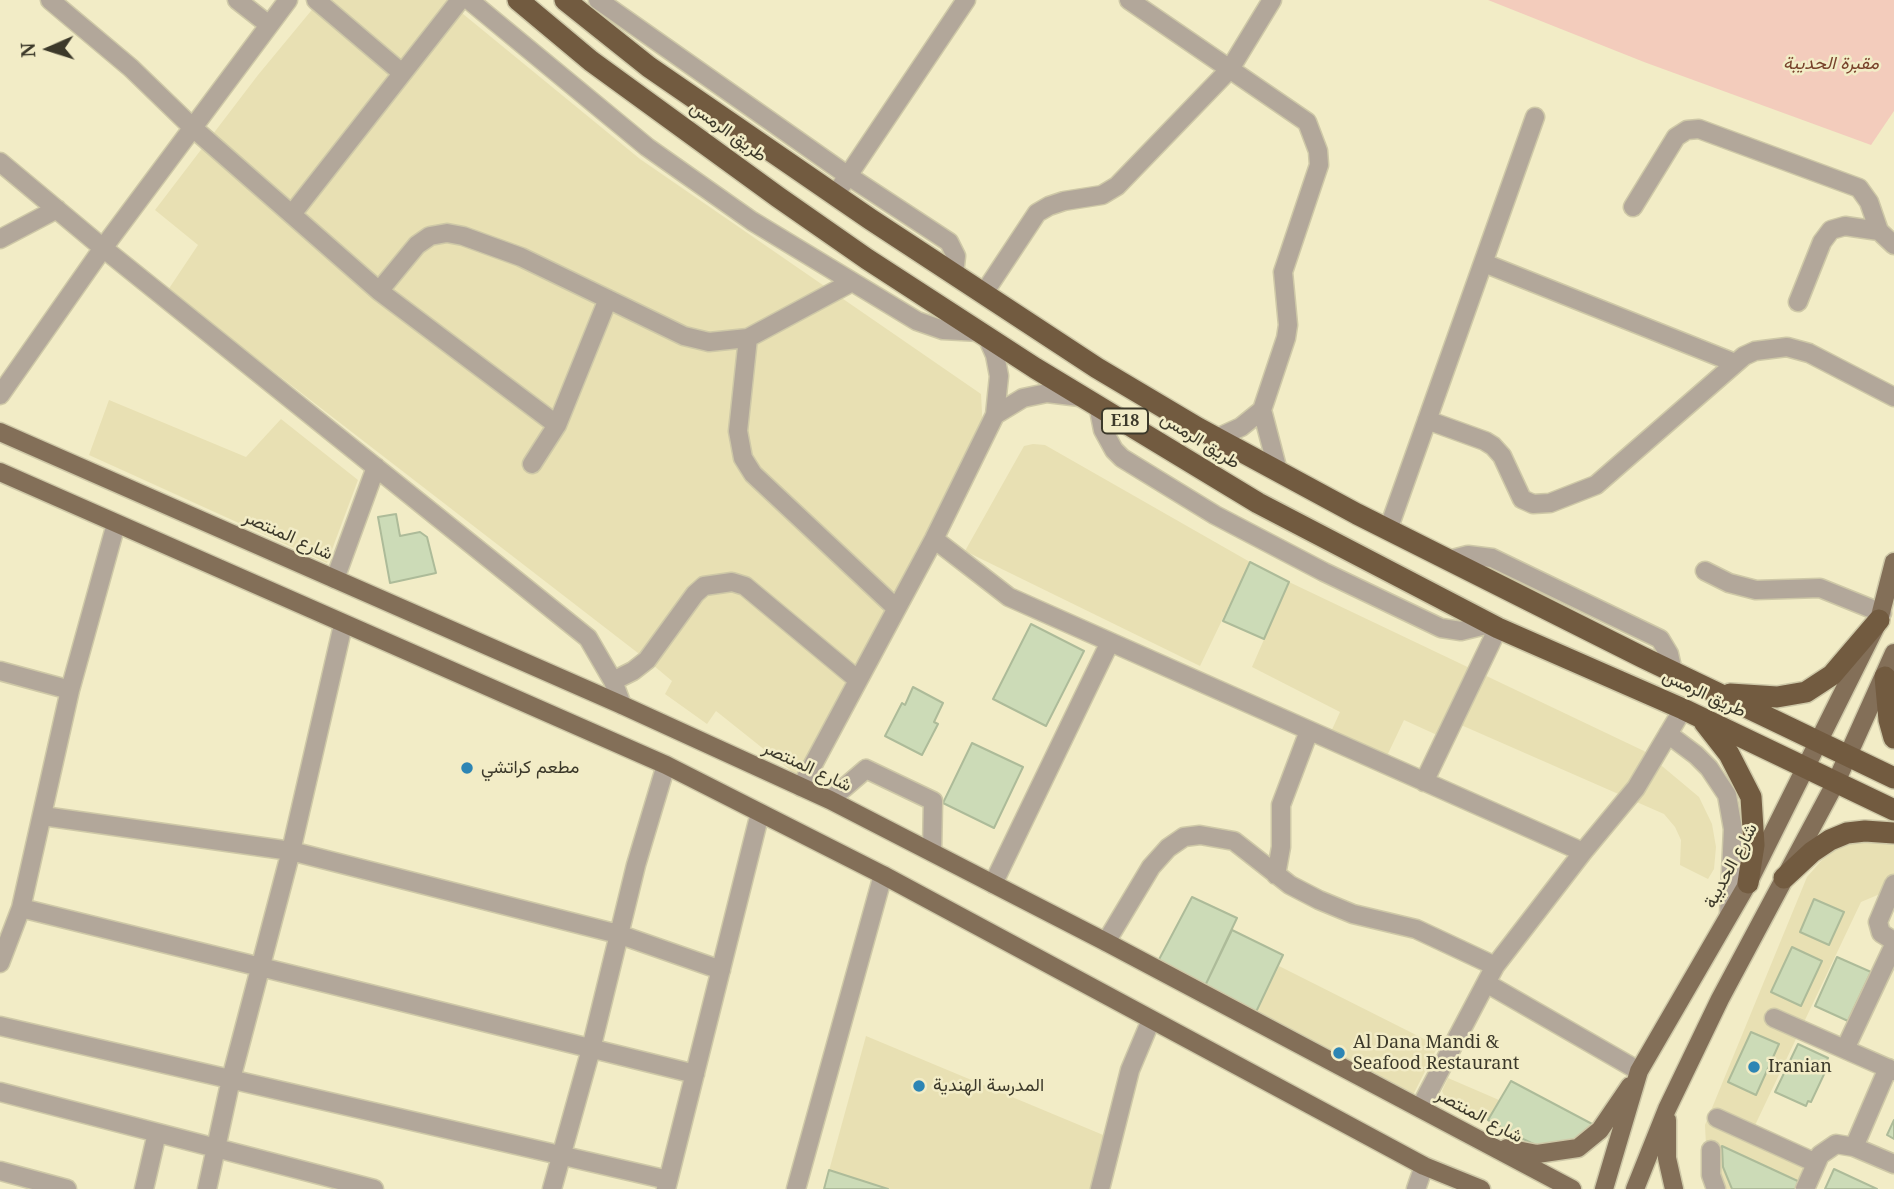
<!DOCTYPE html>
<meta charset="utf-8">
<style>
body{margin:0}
#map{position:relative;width:1894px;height:1189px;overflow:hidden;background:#f2ecc6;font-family:"Noto Serif",serif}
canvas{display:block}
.north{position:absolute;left:14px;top:14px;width:70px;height:70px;-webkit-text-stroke:5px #f2ecc6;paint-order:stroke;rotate:267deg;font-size:19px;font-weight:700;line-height:28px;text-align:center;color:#3c392a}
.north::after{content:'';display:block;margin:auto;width:24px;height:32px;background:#3c392a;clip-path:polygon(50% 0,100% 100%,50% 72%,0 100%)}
</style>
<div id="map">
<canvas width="1894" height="1189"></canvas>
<div class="north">N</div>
</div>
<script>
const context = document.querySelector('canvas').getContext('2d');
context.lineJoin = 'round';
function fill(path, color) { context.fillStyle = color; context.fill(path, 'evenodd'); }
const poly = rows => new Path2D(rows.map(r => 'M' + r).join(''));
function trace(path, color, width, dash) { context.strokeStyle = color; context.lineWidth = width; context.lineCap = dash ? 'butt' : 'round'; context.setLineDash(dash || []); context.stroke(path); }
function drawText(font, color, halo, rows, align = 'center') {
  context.font = font + ' "Noto Serif",Vazirmatn,serif'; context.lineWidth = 5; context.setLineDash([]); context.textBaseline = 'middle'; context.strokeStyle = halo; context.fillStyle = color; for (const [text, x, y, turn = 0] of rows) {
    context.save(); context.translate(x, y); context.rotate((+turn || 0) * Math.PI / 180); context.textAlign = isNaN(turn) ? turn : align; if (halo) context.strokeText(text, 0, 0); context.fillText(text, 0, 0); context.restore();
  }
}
fill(poly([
 [320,0,446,0,640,159,981,394,983,431,800,778,716,711,707,724,665,694,672,681,647,660,168,290,198,245,155,210,258,75],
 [109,400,246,457,281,419,358,480,327,563,89,455],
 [1033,444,1045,445,1250,562,1200,666,965,551,1024,446],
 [1289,582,1644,751,1699,797,1712,824,1716,847,1714,869,1708,879,1680,865,1681,840,1675,827,1664,814,1445,718,1437,735,1404,720,1385,760,1330,734,1340,712,1252,667],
 [1894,837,1894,894,1887,891,1861,902,1748,1140,1818,1173,1810,1189,1718,1189,1707,1167,1705,1125,1807,877,1821,861,1838,848,1857,839],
 [1279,966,1438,1046,1413,1095,1256,1012],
 [866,1036,1108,1137,1094,1189,824,1189],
 [1448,1078,1499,1100,1488,1120,1446,1099,1442,1091]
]), '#e8e0b3');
fill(poly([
 [1488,0,1894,0,1894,111,1871,145,1644,62]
]), '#f3ccbc');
const building = poly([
 [396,514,400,536,420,532,427,537,436,573,390,583,378,517,396,514],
 [1250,562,1289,582,1264,639,1223,621,1250,562],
 [1031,624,1084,651,1046,726,993,699,1031,624],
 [913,687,943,703,934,722,938,724,922,755,885,736,902,703,905,705,913,687],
 [972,743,1023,767,994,828,943,803,972,743],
 [1192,897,1237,918,1204,988,1155,967,1192,897],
 [1814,899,1844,912,1829,945,1800,932,1814,899],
 [1232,930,1283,955,1256,1012,1204,988,1232,930],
 [1792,947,1822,961,1801,1006,1771,992,1792,947],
 [1837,957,1871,972,1848,1021,1815,1006,1837,957],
 [1751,1032,1779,1044,1756,1095,1728,1082,1751,1032],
 [1798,1044,1828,1058,1824,1066,1827,1068,1811,1102,1808,1101,1806,1106,1775,1092,1798,1044],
 [1511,1081,1594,1125,1576,1140,1542,1148,1523,1139,1488,1120,1511,1081],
 [1894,1120,1894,1139,1887,1135,1894,1120],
 [1722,1146,1802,1183,1799,1189,1732,1189,1723,1167,1722,1146],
 [1834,1169,1877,1189,1825,1189,1834,1169],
 [829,1170,888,1189,824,1189,829,1170]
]);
fill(building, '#ccdbb7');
trace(building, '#adbb99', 2);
const minor = poly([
 [50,0,131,68,192,127,379,291,557,425],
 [237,0,269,25],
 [316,0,402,73],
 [469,0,647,147,752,221,917,321,943,330,980,332],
 [598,0,847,175,949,242,956,256,954,274],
 [1129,0,1307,122,1318,151,1319,165,1283,272,1288,325,1286,338,1262,410,1278,471],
 [0,162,103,248,588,638,613,681,622,705],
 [835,195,966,0],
 [1633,207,1676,137,1687,130,1699,129,1859,188,1869,202,1879,231,1894,245],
 [292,214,460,0],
 [0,239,57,209],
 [1484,263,1735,363],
 [379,291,417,245,430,236,447,233,463,236,521,257,684,336,709,342,748,338,852,282],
 [984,293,1037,213,1049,206,1064,201,1102,195,1117,186,1230,69,1272,0],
 [1798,302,1822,242,1831,230,1845,226,1879,231],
 [748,338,738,431,743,458,753,474,896,608],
 [0,395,103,248,288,0],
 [1098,405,1103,430,1114,450,1122,458,1215,515,1324,572,1441,628,1461,631,1490,624],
 [995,415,1023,398,1047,393,1080,397],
 [1427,420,1485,441,1493,446,1502,456,1522,499,1533,504,1550,503,1596,485,1744,356,1755,351,1787,347,1809,353,1894,397],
 [1217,438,1241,427,1262,410],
 [532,464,557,425,608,299],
 [1388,530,1535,117],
 [934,539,1009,597,1583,852],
 [1449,560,1468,555,1492,558,1660,639,1669,654,1673,672],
 [1705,571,1729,583,1756,590,1820,588,1882,613],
 [335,579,376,467],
 [0,671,70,690],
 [613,681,633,671,647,660,695,594,704,586,732,582,745,586,858,680],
 [1668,734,1696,755,1709,768,1727,795,1733,829,1729,915],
 [1424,782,1498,628],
 [801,787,934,539,995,415,999,376,995,355,987,337],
 [830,800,866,769,933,801,932,852],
 [43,816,291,851,618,934,721,970],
 [1276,875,1281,847,1281,805,1309,731],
 [993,884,1110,642],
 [1894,884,1878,922,1881,933,1894,941],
 [21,908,695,1074],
 [1106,942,1151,867,1168,848,1184,837,1200,835,1234,841,1290,885,1319,900,1353,914,1416,929,1495,966],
 [0,963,21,908,70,690,116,524],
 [1486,983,1639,1071],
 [1774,1018,1894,1071],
 [0,1026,668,1180],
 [1845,1049,1894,945],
 [0,1092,374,1189],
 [1420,1108,1495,966,1583,852,1636,788,1683,709],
 [1717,1118,1816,1163],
 [1854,1147,1888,1068],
 [1711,1150,1711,1175,1716,1189],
 [0,1171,67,1189],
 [144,1189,157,1133],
 [207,1189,231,1079,291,851,343,625],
 [552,1189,591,1049,636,865,666,765],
 [666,1189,760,813],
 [796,1189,883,875],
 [1100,1189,1130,1070,1151,1020],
 [1416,1189,1424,1166],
 [1805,1189,1820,1155,1836,1144,1854,1147,1894,1164]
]);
const major = poly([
 [0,432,622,705,830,800,1106,942,1572,1189],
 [0,472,666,765,883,875,1424,1166,1481,1189],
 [1667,1120,1667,1158,1674,1189],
 [1507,1148,1537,1154,1578,1148,1600,1130,1630,1086],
 [1604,1189,1639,1071,1748,883,1879,620,1894,562],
 [1635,1189,1667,1109,1720,999,1836,782,1894,653]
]);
const highway = poly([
 [518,0,591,61,778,197,867,259,1035,368,1258,503,1498,628,1683,709,1894,810],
 [565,0,649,67,870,219,1097,368,1198,428,1357,514,1642,657,1894,778],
 [1885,677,1889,720,1894,738],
 [1730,694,1777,697,1806,692,1832,675,1879,620],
 [1704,722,1729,754,1751,797,1754,845,1748,883],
 [1784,878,1812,852,1830,840,1847,833,1865,831,1894,833]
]);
trace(minor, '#cec8a7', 21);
trace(major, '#cec8a7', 21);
trace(highway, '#cec8a7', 24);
trace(minor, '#b2a79a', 18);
trace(major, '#836f58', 18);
trace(highway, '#725b40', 21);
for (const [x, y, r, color] of [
 [467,768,7,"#2d85b4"],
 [1339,1053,7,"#2d85b4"],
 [1754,1067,7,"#2d85b4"],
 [919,1086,7,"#2d85b4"]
]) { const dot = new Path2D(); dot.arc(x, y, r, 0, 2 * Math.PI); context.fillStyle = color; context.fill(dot); trace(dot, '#f2ecc6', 2.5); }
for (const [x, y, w] of [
 [1125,421,46]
]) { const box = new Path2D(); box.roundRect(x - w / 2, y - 12.5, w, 25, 5); context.fillStyle = '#f2ecc6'; context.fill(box); trace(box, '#3c392a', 2); }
drawText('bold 16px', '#3c392a', null, [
 ["E18",1125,421]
]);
drawText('italic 18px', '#78422b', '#f2ecc6', [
 ["مقبرة الحديبة",1831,64]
]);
drawText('18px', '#3c392a', '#f2ecc6', [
 ["طريق الرمس",728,132,36],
 ["طريق الرمس",1200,441,32],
 ["شارع المنتصر",288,536,24],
 ["طريق الرمس",1704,694,25],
 ["شارع المنتصر",807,767,25],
 ["شارع الحديبة",1731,866,-62],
 ["شارع المنتصر",1479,1116,28]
]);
drawText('18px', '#3c392a', '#f2ecc6', [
 ["مطعم كراتشي",481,768],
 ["Al Dana Mandi &",1353,1043],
 ["Seafood Restaurant",1353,1064],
 ["Iranian",1768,1067],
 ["المدرسة الهندية",933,1086]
], 'left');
</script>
